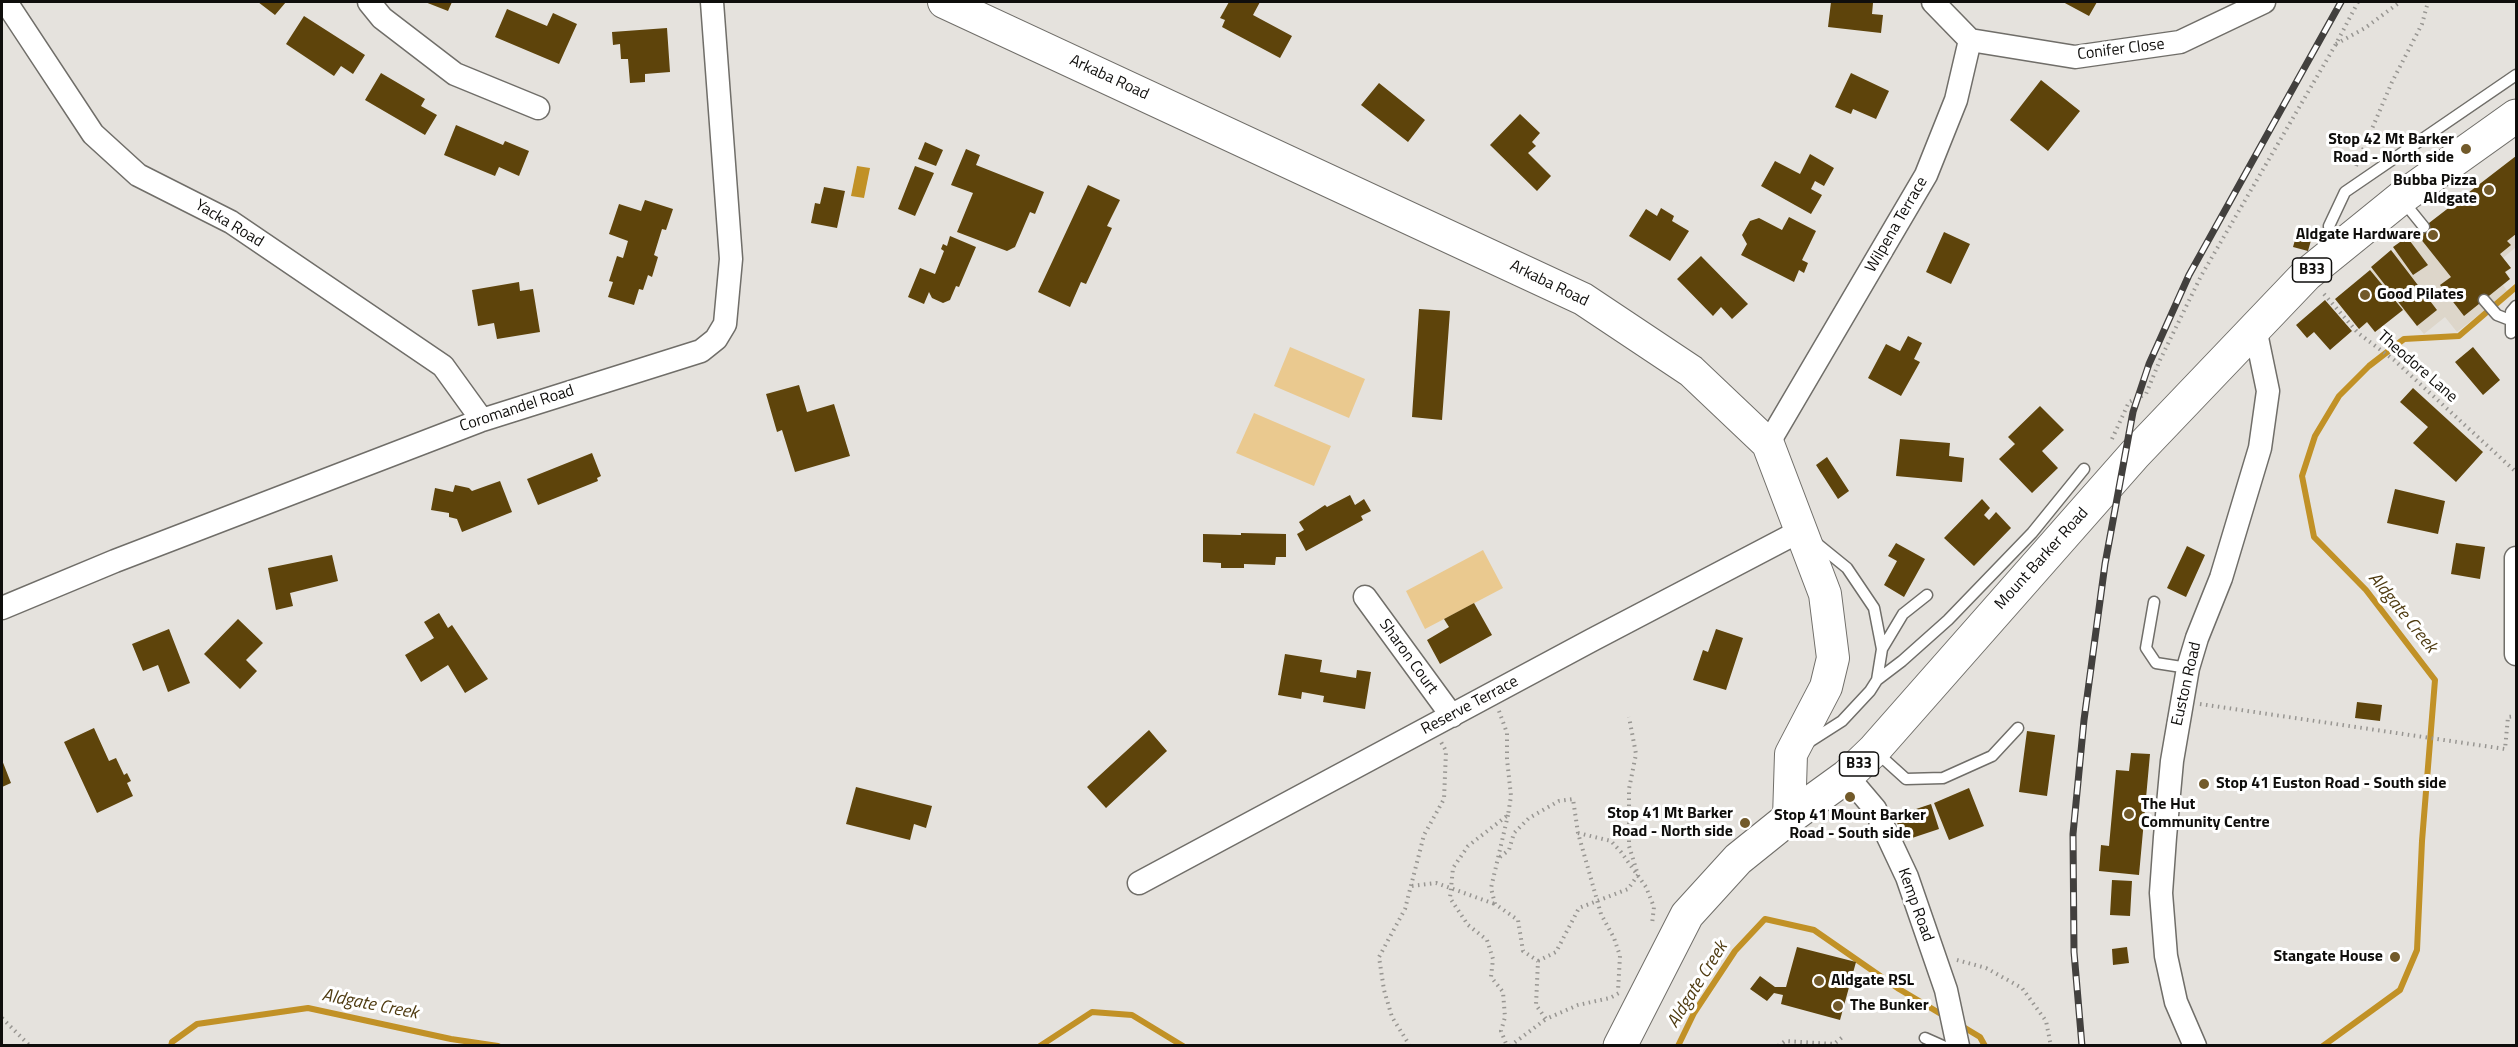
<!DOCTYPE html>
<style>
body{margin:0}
#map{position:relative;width:2518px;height:1047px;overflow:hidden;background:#e5e2dd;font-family:"Titillium Web",sans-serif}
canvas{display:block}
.frame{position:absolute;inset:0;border:3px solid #0f0e0c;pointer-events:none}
</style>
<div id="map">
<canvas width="2518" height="1047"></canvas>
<div class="frame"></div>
</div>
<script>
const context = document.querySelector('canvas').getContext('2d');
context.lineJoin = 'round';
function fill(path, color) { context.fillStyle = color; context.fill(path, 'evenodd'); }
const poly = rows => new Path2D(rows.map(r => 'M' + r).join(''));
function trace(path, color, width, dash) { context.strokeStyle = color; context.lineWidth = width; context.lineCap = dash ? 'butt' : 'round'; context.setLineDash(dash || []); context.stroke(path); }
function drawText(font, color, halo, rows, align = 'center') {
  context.font = font + ' "Titillium Web",sans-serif'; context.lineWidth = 6; context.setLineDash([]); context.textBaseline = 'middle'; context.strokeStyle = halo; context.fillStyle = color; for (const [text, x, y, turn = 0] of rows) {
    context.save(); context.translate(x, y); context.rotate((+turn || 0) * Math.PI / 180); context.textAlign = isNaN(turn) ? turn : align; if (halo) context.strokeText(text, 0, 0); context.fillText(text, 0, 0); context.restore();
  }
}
fill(poly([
 [2516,156,2516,247,2503,258,2511,268,2506,272,2510,279,2503,285,2508,292,2457,332,2445,317,2424,334,2403,310,2375,332,2367,323,2359,329,2335,299]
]), '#ddd6ca');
fill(poly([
 [1290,347,1365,379,1349,418,1274,386],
 [1254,413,1331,446,1314,486,1236,453],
 [1483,550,1503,588,1425,629,1406,591]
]), '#eac98f');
fill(poly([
 [857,166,870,168,864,198,851,196]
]), '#c19126');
trace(poly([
 [1960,1025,1980,1037,1985,1046],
 [171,1046,172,1042,197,1024,308,1008,451,1039,498,1046],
 [1040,1046,1092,1012,1132,1015,1183,1046],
 [1678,1046,1694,1013,1735,951,1765,919,1814,930,1899,989,1946,1017],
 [2323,1046,2400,990,2417,950,2422,841,2435,680,2366,590,2314,537,2302,476,2315,436,2339,396,2369,366,2404,339,2459,336,2516,287]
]), '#c19126', 6);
fill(poly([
 [258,2,286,2,275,15],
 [425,2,452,2,448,11],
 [1229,2,1260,2,1253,15,1292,36,1280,58,1222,27,1225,20,1220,18],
 [1831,2,1873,3,1872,14,1883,15,1881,33,1828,27],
 [2063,2,2097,2,2089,16],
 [507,9,547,26,553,13,577,24,559,64,495,37],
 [304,16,365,55,353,74,341,66,334,76,286,44],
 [667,28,670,72,645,74,645,82,630,83,628,59,621,59,620,44,613,45,612,32],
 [381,73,425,99,421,106,437,115,425,135,365,100],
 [1851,73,1889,91,1876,119,1853,109,1851,114,1835,107],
 [2041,80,2080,111,2048,151,2010,120],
 [1379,83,1425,120,1408,142,1361,105],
 [1520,114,1540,133,1532,142,1536,146,1528,153,1551,176,1537,191,1490,145],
 [456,125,503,145,505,141,529,151,519,176,499,167,495,176,444,155],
 [925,142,943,150,936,166,918,159],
 [966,149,980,155,976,165,1044,192,1035,214,1030,212,1015,247,1007,251,957,232,973,193,951,185],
 [1810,154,1834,168,1824,186,1815,181,1811,189,1822,195,1811,214,1761,186,1775,161,1800,174],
 [2516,156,2516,234,2507,241,2511,245,2500,254,2511,268,2505,272,2510,279,2464,316,2440,285,2451,277,2416,233],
 [915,166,934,173,915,216,898,209],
 [1088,185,1120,200,1107,226,1112,228,1086,284,1081,282,1070,307,1038,292],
 [824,187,845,191,837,228,811,223,815,203,820,204],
 [645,200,673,209,666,230,662,229,654,255,658,257,652,277,648,275,643,290,639,289,634,305,608,297,613,282,609,281,617,256,623,258,628,241,609,234,619,204,641,211],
 [1661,208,1674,216,1672,221,1689,231,1670,261,1629,236,1646,209,1657,216],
 [1789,217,1816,231,1802,260,1808,263,1804,273,1799,270,1794,282,1741,255,1747,244,1742,235,1750,221,1759,218,1782,230],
 [2299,226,2314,230,2308,251,2293,247],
 [1944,232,1970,244,1951,284,1926,272],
 [950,236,976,247,959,287,956,286,950,300,943,303,932,298,929,292,924,304,908,297,920,268,935,274,944,251,941,249,943,244,947,246],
 [2407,237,2428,265,2413,275,2393,247],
 [2391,250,2437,310,2417,326,2371,267],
 [1701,256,1748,304,1732,319,1721,307,1713,316,1677,279],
 [2370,270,2403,310,2375,332,2367,322,2359,329,2335,299],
 [519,282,520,291,533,289,540,332,497,339,494,323,478,326,472,290],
 [2325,300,2352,331,2330,350,2314,332,2307,338,2296,325],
 [1419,309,1450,311,1442,420,1412,417],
 [1908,336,1922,343,1914,359,1920,362,1901,396,1868,378,1886,344,1900,351],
 [2473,347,2500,380,2483,395,2455,362],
 [799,385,807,412,834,404,850,456,795,472,782,430,777,432,766,394],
 [2413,388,2483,452,2456,482,2413,443,2428,427,2400,402],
 [2040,406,2064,430,2042,451,2058,468,2032,493,1999,459,2015,444,2008,437],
 [1900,439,1950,443,1949,456,1964,458,1962,482,1896,476],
 [592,453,601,476,597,478,598,481,538,505,527,479],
 [1827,457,1849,491,1838,499,1816,465],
 [500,481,512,512,462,532,457,519,449,517,449,513,431,510,435,488,453,492,455,485,469,488,472,491],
 [2395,489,2445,501,2438,534,2387,523],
 [1350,495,1355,505,1364,499,1371,511,1361,516,1363,520,1306,551,1297,534,1304,530,1299,522,1325,505,1327,507],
 [1982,499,1990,508,1984,515,1989,520,1996,512,2011,528,1974,566,1944,538],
 [1241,533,1286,534,1286,557,1276,557,1275,565,1244,564,1244,568,1221,568,1221,563,1203,562,1203,534,1241,535],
 [1896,543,1925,559,1904,597,1884,585,1897,561,1888,556],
 [2456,543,2485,547,2480,579,2451,574],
 [2187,546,2205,555,2186,597,2167,588],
 [332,555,338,581,290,593,293,606,276,610,268,568],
 [1474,603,1492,635,1440,664,1427,640,1449,627,1444,619],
 [439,613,448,628,452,625,488,679,465,693,448,665,421,682,405,655,434,638,424,622],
 [238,619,263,643,246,660,257,671,240,689,204,654],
 [169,629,190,683,168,692,158,665,143,671,132,644],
 [1716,629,1743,638,1726,690,1693,680,1703,650,1708,652],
 [1285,654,1322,660,1320,672,1356,678,1357,670,1371,672,1365,709,1323,702,1324,696,1302,692,1301,699,1278,695],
 [2357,702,2382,705,2380,721,2355,718],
 [94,728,109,761,116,758,124,775,127,773,131,781,127,783,133,796,97,813,64,742],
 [1149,730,1167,751,1106,808,1087,787],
 [2027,731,2055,735,2047,796,2019,792],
 [2131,753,2150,754,2139,875,2099,871,2101,845,2109,846,2116,770,2129,771],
 [2,760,11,783,2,787],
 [856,787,932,806,926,828,914,824,910,840,846,824],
 [1969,788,1984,826,1949,840,1934,803],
 [1931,804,1939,829,1903,841,1895,816],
 [2112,880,2132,881,2130,916,2110,915],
 [1797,947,1856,962,1840,1020,1781,1004,1783,995,1774,993,1767,1001,1750,989,1760,976,1775,987,1786,987],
 [2127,947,2129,963,2113,965,2112,949]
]), '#5e440b');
const lane = poly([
 [2403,201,2424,227],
 [2331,246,2329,226,2345,192,2516,75],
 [2484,300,2497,315,2510,320],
 [2511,333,2511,312,2516,306],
 [1815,542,1847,568,1874,608,1882,649],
 [2154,602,2146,648,2156,663,2188,668],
 [1877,680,1902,661,1948,620,2032,533,2084,469],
 [1806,744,1842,721,1870,691,1877,680,1882,649,1903,614,1927,595],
 [1875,751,1906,779,1943,778,1992,756,2018,728],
 [1925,1038,1943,1046]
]);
const street = poly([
 [6,2,93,134,138,175,231,222,443,366,482,420],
 [369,2,382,18,455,74,538,108],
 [1970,40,2075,57,2180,42,2264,2],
 [1768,444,1926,175,1956,100,1970,40,1933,2],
 [2516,558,2516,654],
 [1365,597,1452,716],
 [2,608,115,561,482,420,701,351,716,339,725,324,731,259,712,2],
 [1847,776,1875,809,1907,877,1946,990,1958,1046],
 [1139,883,1592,640,1802,530],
 [2195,1046,2176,1002,2166,956,2161,893,2165,837,2172,761,2188,668,2197,638,2221,578,2260,448,2268,391,2255,328]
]);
const secondary = poly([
 [944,2,1583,299,1691,371,1768,444,1825,594,1833,658,1826,687,1791,754,1789,818]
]);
const primary = poly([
 [1620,1046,1687,915,1738,859,1789,818,1847,776,1874,750,2135,454,2306,275,2401,198,2516,116]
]);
trace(lane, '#706e69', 13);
trace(street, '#706e69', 25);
trace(secondary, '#706e69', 34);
trace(primary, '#706e69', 35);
trace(poly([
 [2336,44,2365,28,2400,2],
 [2356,166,2392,82,2422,24,2428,2],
 [2324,294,2358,333,2394,360,2516,472],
 [2112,439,2129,402,2146,394,2160,360,2201,276,2336,44,2358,2],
 [2200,704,2505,749,2508,717,2516,716],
 [1499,711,1507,733,1507,759,1511,796,1508,815,1468,846,1453,868,1450,898,1468,925,1487,940,1493,959,1491,977,1503,992,1505,1017,1501,1031,1507,1046],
 [1508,815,1491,888,1495,904,1518,920,1523,951,1538,961,1536,1005,1546,1019,1578,1005,1610,998,1619,993],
 [1578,833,1611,841,1621,852,1646,887,1654,907,1652,924],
 [1500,857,1509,850,1514,833,1529,818,1559,801,1573,799,1578,833,1601,914,1614,938,1620,956,1618,991],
 [1412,886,1436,883,1495,904],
 [1957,960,1986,968,2022,988,2046,1021,2051,1046],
 [1538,961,1556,952,1579,908,1628,889,1638,875,1629,846,1629,789,1636,754,1629,717],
 [2,1018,30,1046],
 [1410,1046,1392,1017,1384,990,1379,957,1405,909,1424,835,1444,799,1446,751,1441,742],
 [1510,1046,1546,1019],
 [1778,1046,1785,1041,1834,1044,1845,1035]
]), '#989692', 4, [1.5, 4.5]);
trace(lane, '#fff', 10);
trace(street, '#fff', 22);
trace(secondary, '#fff', 32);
trace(primary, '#fff', 33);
const rail = poly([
 [2082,1046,2074,952,2073,834,2084,720,2105,564,2133,412,2149,364,2189,275,2341,2]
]);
trace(rail, '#42403e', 7);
trace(rail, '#fff', 4.5, [14]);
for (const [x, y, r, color] of [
 [2466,149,6,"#725a2a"],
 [2489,190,6,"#725a2a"],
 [2433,235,6,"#725a2a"],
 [2365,295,6,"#725a2a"],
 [2204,784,6,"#725a2a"],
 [1850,797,6,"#725a2a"],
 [2129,814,6,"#725a2a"],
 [1745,823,6,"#725a2a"],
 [2395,957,6,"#725a2a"],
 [1819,981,6,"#725a2a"],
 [1838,1006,6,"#725a2a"]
]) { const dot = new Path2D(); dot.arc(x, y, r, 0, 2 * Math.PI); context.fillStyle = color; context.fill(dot); trace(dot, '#fff', 2); }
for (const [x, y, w] of [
 [2312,270,39],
 [1859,764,39]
]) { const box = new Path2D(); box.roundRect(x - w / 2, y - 12, w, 24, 4.5); context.fillStyle = '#fff'; context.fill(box); trace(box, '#0f0e0c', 1.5); }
drawText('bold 15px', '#0f0e0c', null, [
 ["B33",2312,270],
 ["B33",1859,764]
]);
drawText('16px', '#0f0e0c', '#fff', [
 ["Conifer Close",2121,50,-7],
 ["Arkaba Road",1109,78,25],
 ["Yacka Road",229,224,31],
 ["Wilpena Terrace",1897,225,-60],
 ["Arkaba Road",1549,284,26],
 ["Theodore Lane",2417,367,41],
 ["Coromandel Road",517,409,-18],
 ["Mount Barker Road",2042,559,-48],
 ["Sharon Court",1408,657,54],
 ["Euston Road",2187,684,-77],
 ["Reserve Terrace",1470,706,-28],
 ["Kemp Road",1915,905,70]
]);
drawText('bold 16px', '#0f0e0c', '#fff', [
 ["Stop 42 Mt Barker",2454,140],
 ["Road - North side",2454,158],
 ["Bubba Pizza",2477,181],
 ["Aldgate",2477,199],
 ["Aldgate Hardware",2421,235],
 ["Good Pilates",2377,295,"left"],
 ["Stop 41 Euston Road - South side",2216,784,"left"],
 ["The Hut",2141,805,"left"],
 ["Community Centre",2141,823,"left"],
 ["Stop 41 Mt Barker",1733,814],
 ["Road - North side",1733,832],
 ["Stop 41 Mount Barker",1850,816,"center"],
 ["Road - South side",1850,834,"center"],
 ["Stangate House",2383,957],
 ["Aldgate RSL",1831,981,"left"],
 ["The Bunker",1850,1006,"left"]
], 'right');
drawText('italic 18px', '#4f3b11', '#fff', [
 ["Aldgate Creek",2402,613,51],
 ["Aldgate Creek",1698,985,-58],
 ["Aldgate Creek",370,1005,11]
]);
</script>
